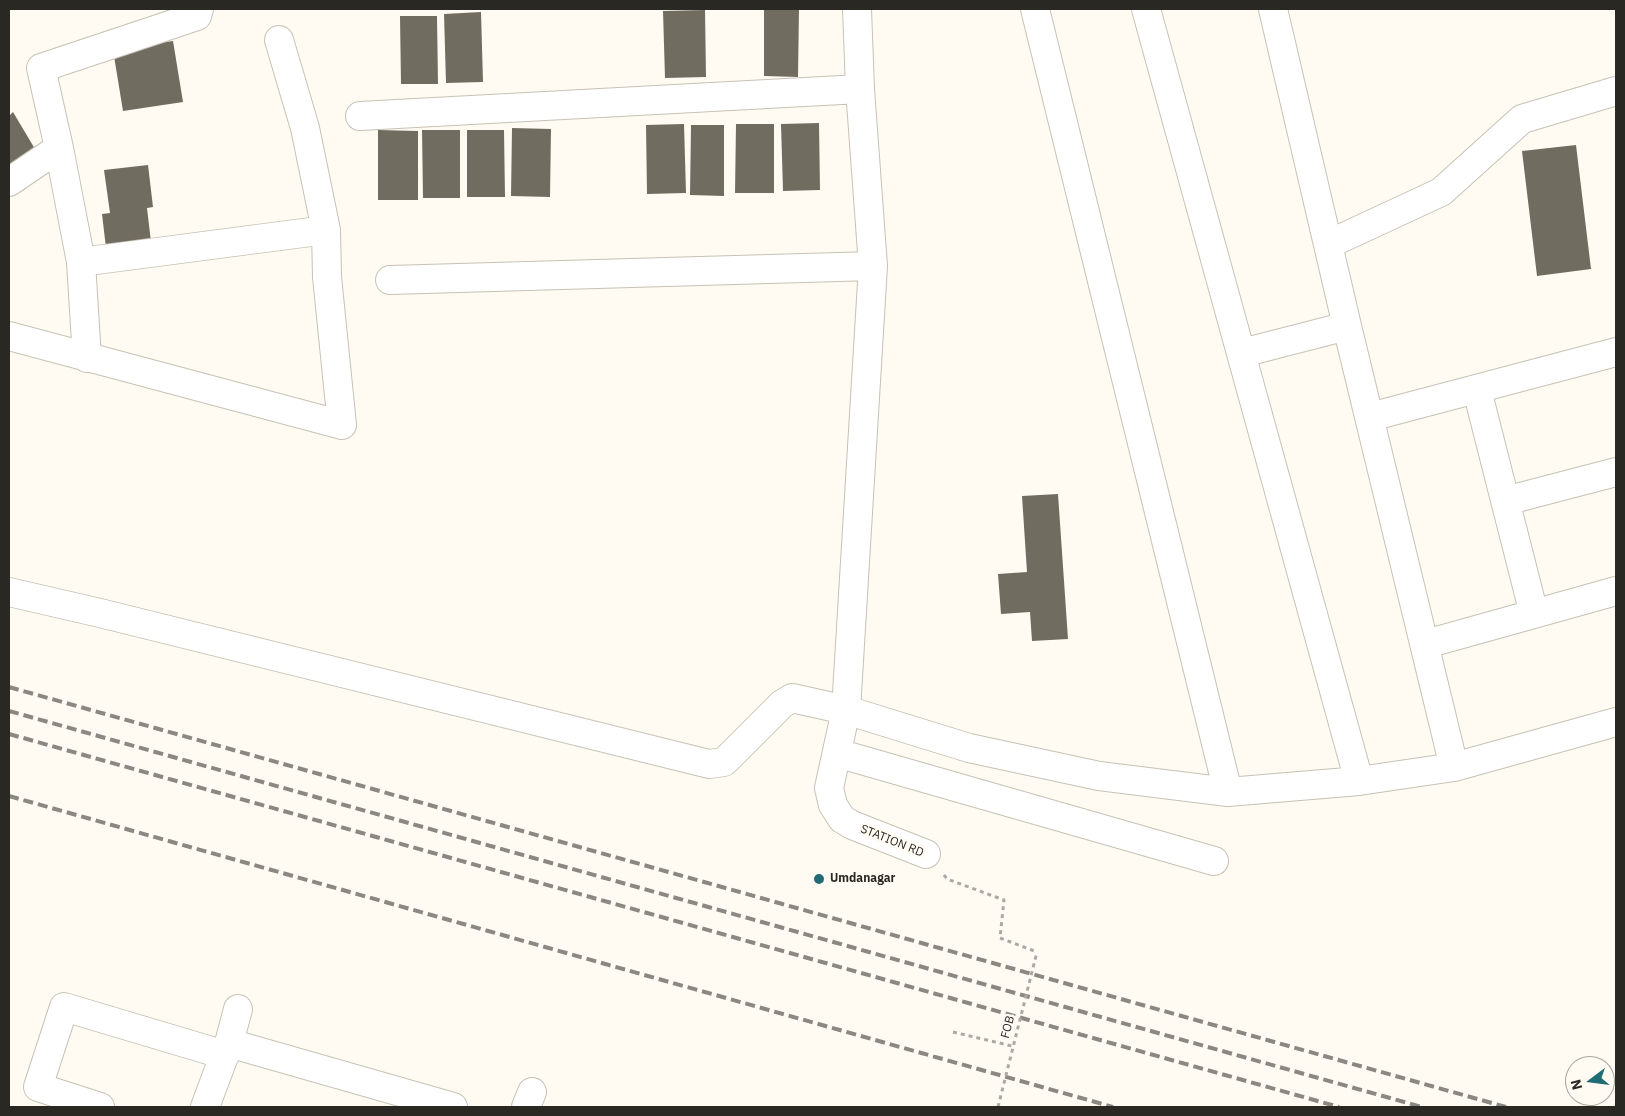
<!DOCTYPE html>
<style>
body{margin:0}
#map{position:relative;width:1625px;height:1116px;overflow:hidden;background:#fffbf3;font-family:"IBM Plex Sans",sans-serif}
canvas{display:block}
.frame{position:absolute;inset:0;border:10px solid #2a2823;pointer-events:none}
.north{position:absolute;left:1565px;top:1056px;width:50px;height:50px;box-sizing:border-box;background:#fffbf3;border:1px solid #aaa7a0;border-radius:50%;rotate:255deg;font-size:14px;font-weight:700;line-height:20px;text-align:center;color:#2a2823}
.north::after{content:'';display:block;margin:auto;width:18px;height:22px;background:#216b75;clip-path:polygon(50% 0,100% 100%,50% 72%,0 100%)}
</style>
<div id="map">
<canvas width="1625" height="1116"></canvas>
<div class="frame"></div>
<div class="north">N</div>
</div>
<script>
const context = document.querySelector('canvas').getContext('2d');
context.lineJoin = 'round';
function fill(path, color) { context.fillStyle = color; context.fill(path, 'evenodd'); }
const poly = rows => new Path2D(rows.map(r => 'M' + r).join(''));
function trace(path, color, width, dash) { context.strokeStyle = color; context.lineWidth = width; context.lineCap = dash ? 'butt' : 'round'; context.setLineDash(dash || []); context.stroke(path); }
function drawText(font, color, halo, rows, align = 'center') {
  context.font = font + ' "IBM Plex Sans",sans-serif'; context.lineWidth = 5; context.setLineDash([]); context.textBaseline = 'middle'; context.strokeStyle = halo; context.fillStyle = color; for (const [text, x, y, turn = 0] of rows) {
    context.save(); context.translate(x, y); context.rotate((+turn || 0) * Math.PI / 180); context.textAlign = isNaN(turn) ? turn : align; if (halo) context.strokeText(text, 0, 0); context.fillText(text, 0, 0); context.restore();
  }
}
fill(poly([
 [764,9,799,9,798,77,764,76],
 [705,10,706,77,665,78,663,11],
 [481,12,483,82,446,83,444,14],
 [400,16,437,16,438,84,401,84],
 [173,41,183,102,123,111,113,50],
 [13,112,35,149,9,165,9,116],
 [819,123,820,190,783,191,781,124],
 [684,124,686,193,647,194,646,125],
 [736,124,774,124,774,193,735,193],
 [691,125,724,125,724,196,690,195],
 [512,128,551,129,550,197,511,196],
 [378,130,418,131,418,200,378,200],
 [422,130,460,130,460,198,423,198],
 [467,130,504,130,505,197,467,197],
 [1576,145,1591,269,1537,276,1522,151],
 [148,165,153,207,147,208,151,242,106,248,102,214,110,213,104,170],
 [1058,494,1068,639,1032,641,1030,612,1001,614,998,574,1027,572,1022,496]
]), '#716c60');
const minor = poly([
 [1035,9,1228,792],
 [1146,9,1359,781],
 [1273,9,1347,326,1454,767],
 [360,116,860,89],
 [9,182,59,148],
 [1329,244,1441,192,1522,119,1616,91],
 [81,262,326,230],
 [390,280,873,266],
 [9,336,342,425,327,277,326,230,305,128,279,40],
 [1242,353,1347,326],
 [87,358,81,262,59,148,41,68,197,16,199,9],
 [1477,390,1534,614],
 [1370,417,1616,352],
 [1505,501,1616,472],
 [9,592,100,613,709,764,724,762,782,704,792,698,846,710,873,266,860,89,857,9],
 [1426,644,1616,591],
 [837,753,1214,861],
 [926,854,852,825,842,819,833,805,829,788,846,710,969,748,1099,776,1228,792,1359,781,1454,767,1616,722],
 [229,1043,453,1107],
 [100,1107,38,1087,64,1007,225,1055],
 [205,1107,229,1043,238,1009],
 [526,1107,532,1092]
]);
trace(minor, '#c7c2b5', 30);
trace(poly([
 [944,875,947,879,1004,900,1000,938,1037,952],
 [953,1032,1012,1046]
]), '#aca9a2', 3, [4, 4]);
trace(minor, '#fff', 28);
trace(poly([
 [9,687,1506,1107],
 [9,711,1422,1107],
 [9,734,1339,1107],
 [9,796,1113,1107]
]), '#8b8882', 4, [10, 5]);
trace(poly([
 [998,1107,1037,952]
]), '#aca9a2', 3, [4, 4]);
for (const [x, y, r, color] of [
 [819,879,6,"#216b75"]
]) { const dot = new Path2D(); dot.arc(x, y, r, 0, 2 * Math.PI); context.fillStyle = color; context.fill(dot); trace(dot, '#fffbf3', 2); }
drawText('12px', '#2a2823', '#fffbf3', [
 ["STATION RD",892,841,22],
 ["FOB",1008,1027,-75]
]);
drawText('bold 12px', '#2a2823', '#fffbf3', [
 ["Umdanagar",830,879]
], 'left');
</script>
